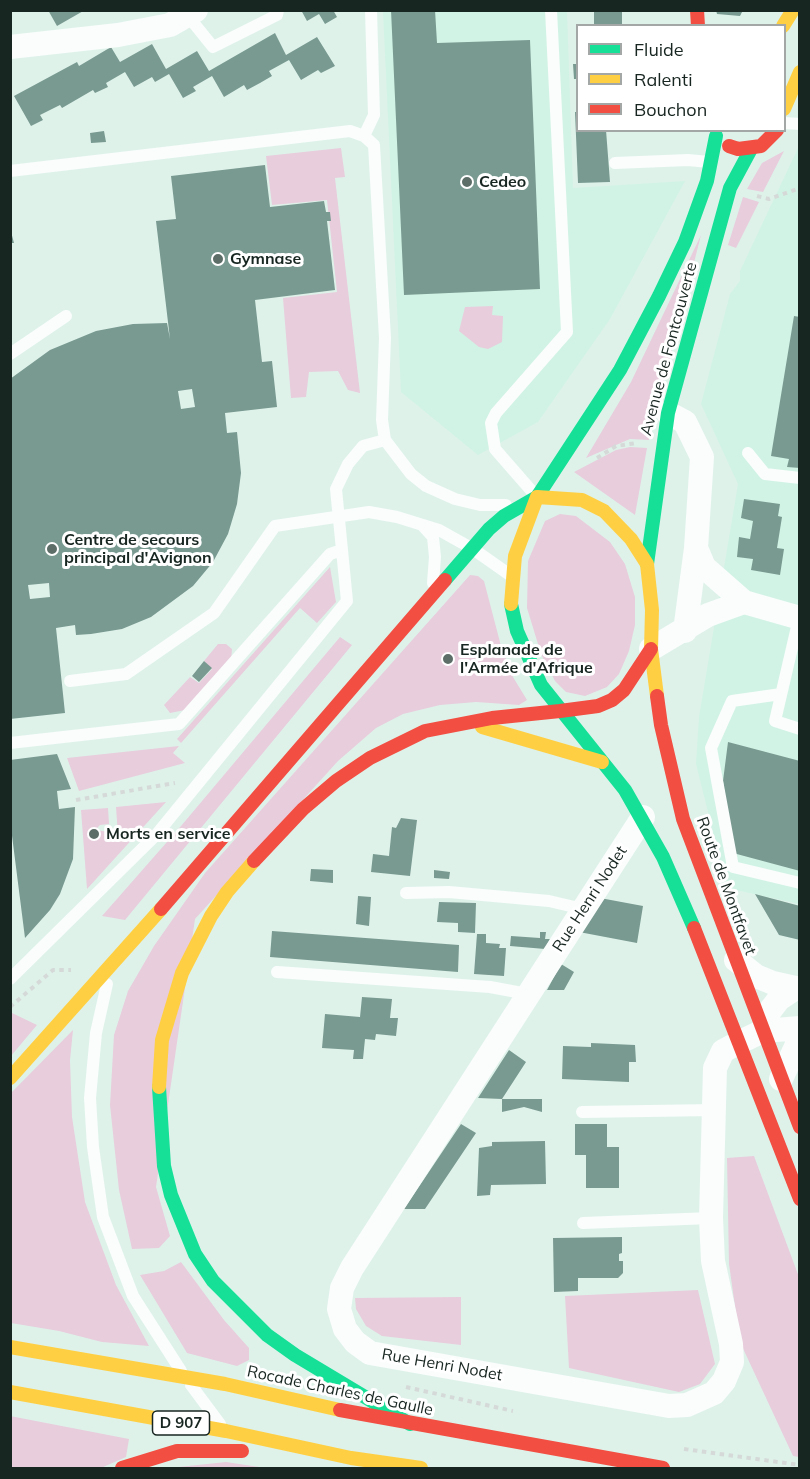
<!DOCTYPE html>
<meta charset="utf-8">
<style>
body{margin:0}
#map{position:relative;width:810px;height:1479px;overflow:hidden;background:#def2ea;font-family:Mulish,sans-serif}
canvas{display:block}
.frame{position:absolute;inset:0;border:12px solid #182621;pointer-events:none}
.legend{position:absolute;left:576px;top:24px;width:210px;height:108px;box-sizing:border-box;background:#fff;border:2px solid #a3a8a6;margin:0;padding:8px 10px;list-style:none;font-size:18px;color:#182621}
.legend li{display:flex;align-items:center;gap:12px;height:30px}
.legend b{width:30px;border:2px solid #a3a8a6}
</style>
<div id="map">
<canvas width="810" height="1479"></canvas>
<div class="frame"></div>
<ul class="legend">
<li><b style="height:8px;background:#16e098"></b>Fluide</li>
<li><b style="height:8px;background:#ffcf43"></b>Ralenti</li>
<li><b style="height:8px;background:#f24e42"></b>Bouchon</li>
</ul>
</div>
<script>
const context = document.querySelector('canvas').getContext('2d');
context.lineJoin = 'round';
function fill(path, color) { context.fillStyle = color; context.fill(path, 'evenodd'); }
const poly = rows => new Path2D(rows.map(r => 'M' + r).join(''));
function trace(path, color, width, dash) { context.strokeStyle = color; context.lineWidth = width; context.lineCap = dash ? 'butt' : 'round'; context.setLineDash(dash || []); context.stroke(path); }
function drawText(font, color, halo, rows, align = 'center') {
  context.font = font + ' Mulish,sans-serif'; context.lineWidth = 6; context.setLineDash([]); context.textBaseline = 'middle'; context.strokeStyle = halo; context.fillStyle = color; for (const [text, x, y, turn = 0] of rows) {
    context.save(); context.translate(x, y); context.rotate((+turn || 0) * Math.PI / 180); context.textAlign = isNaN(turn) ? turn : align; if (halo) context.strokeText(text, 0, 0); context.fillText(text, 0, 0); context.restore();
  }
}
fill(poly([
 [383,11,567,11,573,188,685,181,610,319,538,422,478,455,401,392],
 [799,146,799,904,727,888,696,764,699,717,738,484,701,404,730,294,740,281,740,271]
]), '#d1f3e5');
fill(poly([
 [341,148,345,177,335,178,360,393,348,390,338,371,309,372,306,397,291,398,283,298,337,292,327,200,272,205,266,156],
 [784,151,763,192,747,189,762,163],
 [743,197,759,202,736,248,728,245],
 [701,235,649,440,630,439,586,458,631,382],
 [493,306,492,315,503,316,502,342,488,349,479,347,459,331,465,307],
 [630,447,647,448,635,515,574,472,616,450],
 [560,514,576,516,610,542,625,564,635,597,635,625,629,651,619,674,607,687,585,696,566,692,555,681,541,654,527,608,528,561,545,521],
 [330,567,336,602,317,623,300,608,181,743,177,739],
 [470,575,478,576,484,581,501,646,513,677,527,700,519,705,476,702,440,705,403,714,376,728,338,761,195,919,156,1187,170,1236,159,1248,132,1249,119,1190,110,1105,114,1035,128,991,154,946,205,873],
 [340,637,352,645,125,920,102,916,181,826],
 [218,644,226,644,232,649,231,661,185,710,170,713,164,705,190,677,199,683,212,669,204,661],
 [179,746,173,753,185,763,79,791,67,758],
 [166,802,87,889,81,810,108,808,109,824,100,825,95,830,109,832,110,837,118,836,116,807],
 [12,1013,37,1025,11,1056,10,1015],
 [73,1030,70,1060,72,1117,85,1202,116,1285,149,1346,102,1342,59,1331,11,1323,10,1094],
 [754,1156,799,1277,799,1457,793,1456,740,1342,729,1264,727,1158],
 [181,1262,224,1320,249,1348,249,1360,237,1366,187,1353,140,1275,164,1271],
 [698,1290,715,1364,700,1384,679,1392,569,1368,565,1296],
 [461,1297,461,1345,382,1336,366,1326,356,1309,355,1298],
 [10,1416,129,1439,126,1457,101,1468,11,1468],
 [226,1462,266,1468,169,1468]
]), '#e8cddc');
fill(poly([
 [48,10,85,10,57,26],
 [301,10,333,10,337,17,325,24,319,14,307,21],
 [391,10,435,10,437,43,530,40,540,289,404,295],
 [594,10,622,10,622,26,594,26],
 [716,10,743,10,740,16,717,14],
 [275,33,286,55,317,37,335,66,321,73,318,70,301,80,289,60,269,71,272,76,260,83,247,90,244,85,224,97,212,76,193,87,196,91,183,98,169,74,155,82,152,77,134,87,125,72,106,83,108,87,95,93,93,90,62,108,60,105,40,115,43,120,31,126,14,96,77,62,79,66,111,47,120,62,152,44,166,69,197,51,209,71],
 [573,64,578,64,578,79,574,79],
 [575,112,578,112,578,130,606,130,610,182,578,183],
 [104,131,106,142,91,143,90,133],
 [265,165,270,207,324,201,326,212,330,212,331,221,327,221,335,290,255,300,262,362,272,361,277,407,225,413,227,433,237,432,241,473,237,504,228,534,213,562,193,586,151,617,122,629,91,634,76,635,75,625,56,628,65,713,10,719,10,379,50,350,96,331,133,324,167,323,170,339,156,221,176,219,171,176],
 [192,389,195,407,181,409,178,391],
 [49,583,50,597,30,599,28,585],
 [10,228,14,243,10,243],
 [794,316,800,317,800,468,787,467,789,459,771,456],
 [744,499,780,504,778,516,782,517,777,548,784,549,780,575,751,570,753,559,737,557,739,537,750,539,753,521,741,518],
 [204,661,212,668,199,682,192,676],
 [728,742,800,761,800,871,733,853,723,781],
 [57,754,71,789,57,791,59,809,75,807,73,859,60,894,50,910,25,938,10,820,10,760],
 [401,818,417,820,410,876,371,872,373,854,389,856,392,827,396,828],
 [311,869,333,870,333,883,310,881],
 [434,870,450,872,449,879,434,878],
 [755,894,800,906,800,940,779,935],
 [358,896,371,897,369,926,356,924],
 [600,898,643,906,637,943,579,932],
 [439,902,476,903,475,933,458,932,458,923,437,922],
 [272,931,459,945,458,972,270,957],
 [540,932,546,932,545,939,550,939,545,949,510,946,511,936,540,938],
 [477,934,486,934,486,943,500,944,499,948,506,948,504,976,474,974],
 [561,964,574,972,564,990,547,990],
 [362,997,392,999,390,1018,398,1018,396,1036,376,1034,375,1040,365,1039,363,1059,353,1059,354,1050,322,1048,325,1014,360,1017],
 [591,1043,635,1045,636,1062,629,1062,629,1082,562,1079,563,1046,591,1047],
 [509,1050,526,1062,502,1099,478,1098],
 [502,1099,542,1099,542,1112,524,1107,502,1112],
 [461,1124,476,1133,425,1209,404,1209],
 [575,1124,607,1124,607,1147,619,1147,619,1188,586,1188,586,1155,575,1155],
 [545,1141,546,1184,491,1185,490,1195,477,1196,479,1148,492,1146,492,1142],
 [622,1237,622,1253,619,1254,619,1261,623,1261,623,1273,618,1278,578,1278,578,1291,554,1292,553,1238]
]), '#799a91');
trace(poly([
 [757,196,769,199,800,188],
 [597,458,616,446,637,443],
 [76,800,175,783],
 [10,1007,53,970,71,970],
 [406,1387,513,1411],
 [684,1449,800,1465]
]), '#d5dad8', 4, [4.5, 4.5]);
trace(poly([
 [188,16,213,47,277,15,278,10],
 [784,123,800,124],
 [364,136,374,115,371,10],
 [615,163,688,160,709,162],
 [10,171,350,131,364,136,374,145,385,338,382,420,385,440,411,474,426,486,455,499,480,505,506,505],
 [10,354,66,316],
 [748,453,765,474,800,478],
 [536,496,495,449,491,423,496,413,567,332,551,10],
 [423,526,433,537,435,557,433,583],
 [799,618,775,721,800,729],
 [70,681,126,674,214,613,275,526,369,512,397,517,439,530,473,549,510,575],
 [781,694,732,701,711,748,733,867,800,883],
 [10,743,179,724,330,554,342,550],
 [406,893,449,892,549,901,583,909],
 [277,972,490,987,517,992,525,1000],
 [10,979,156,835,347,601,336,489,348,464,363,446,385,440],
 [107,984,96,1033,90,1098,93,1147,103,1217,133,1296,181,1371],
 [582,1112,714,1110],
 [583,1223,711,1218],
 [191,1385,220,1424]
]), '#fafdfc', 12);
trace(poly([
 [10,47,118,35,170,25,196,10],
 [668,413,685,422,702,457,696,548,685,631],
 [696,548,704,567,744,602,800,618],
 [651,649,708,615,744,602],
 [643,817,352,1268,342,1288,339,1309,345,1329,355,1342,370,1353,669,1406,687,1405,714,1393,724,1381,732,1362,731,1344,713,1261,711,1218,715,1068,723,1051,740,1042,763,1031,800,1028],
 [736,960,756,976,773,983,800,989],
 [763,1031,769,1012,779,999,794,989],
 [781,1079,800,1038]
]), '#fafdfc', 24);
trace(poly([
 [537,497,620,370,659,296,685,242,707,181,716,136],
 [647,564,668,413,730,188,751,149],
 [445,580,489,529,504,516,537,497],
 [511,604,517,631,541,685,625,790,663,857,694,928],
 [159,1087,164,1166,171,1195,195,1254,213,1281,267,1335,295,1355,410,1424]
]), '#16e098', 14);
trace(poly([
 [783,26,793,10],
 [784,109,800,72],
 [511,604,515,556,537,497,582,500,604,511,631,539,647,564,652,610,651,649,657,696],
 [482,727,602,762],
 [10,1078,161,909],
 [159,1087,162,1040,182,973,211,916,227,892,254,861],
 [10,1347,225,1384,340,1410],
 [10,1392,226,1431,351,1458,421,1468]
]), '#ffcf43', 14);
trace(poly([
 [697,10,698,26],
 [729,146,738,149,761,146,777,130],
 [657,696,661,725,683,819,800,1127],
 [560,711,598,706,612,700,624,690,651,649],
 [254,861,303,809,336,781,370,758,425,731,492,718,560,711],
 [161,909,445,580],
 [694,928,800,1199],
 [340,1410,663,1468],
 [122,1468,177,1451,242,1451]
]), '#f24e42', 14);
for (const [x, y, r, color] of [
 [467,182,6,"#5d6d67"],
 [218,259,6,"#5d6d67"],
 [52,549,6,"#5d6d67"],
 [448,659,6,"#5d6d67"],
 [94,834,6,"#5d6d67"]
]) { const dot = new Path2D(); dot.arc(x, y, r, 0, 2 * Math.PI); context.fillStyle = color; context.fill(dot); trace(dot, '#fff', 2); }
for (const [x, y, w] of [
 [181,1423,57]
]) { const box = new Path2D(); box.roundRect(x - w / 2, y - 12, w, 24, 4.5); context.fillStyle = '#fff'; context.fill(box); trace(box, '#182621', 1.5); }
drawText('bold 15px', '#182621', null, [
 ["D 907",181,1423]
]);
drawText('bold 16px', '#182621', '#fff', [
 ["Cedeo",479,182],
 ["Gymnase",230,259],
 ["Centre de secours",64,540],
 ["principal d'Avignon",64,558],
 ["Esplanade de",460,650],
 ["l'Armée d'Afrique",460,668],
 ["Morts en service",106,834]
], 'left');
drawText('16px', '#182621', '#fff', [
 ["Avenue de Fontcouverte",669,349,-75],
 ["Route de Montfavet",726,886,70],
 ["Rue Henri Nodet",590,899,-57],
 ["Rue Henri Nodet",442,1365,10],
 ["Rocade Charles de Gaulle",340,1391,12]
]);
</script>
